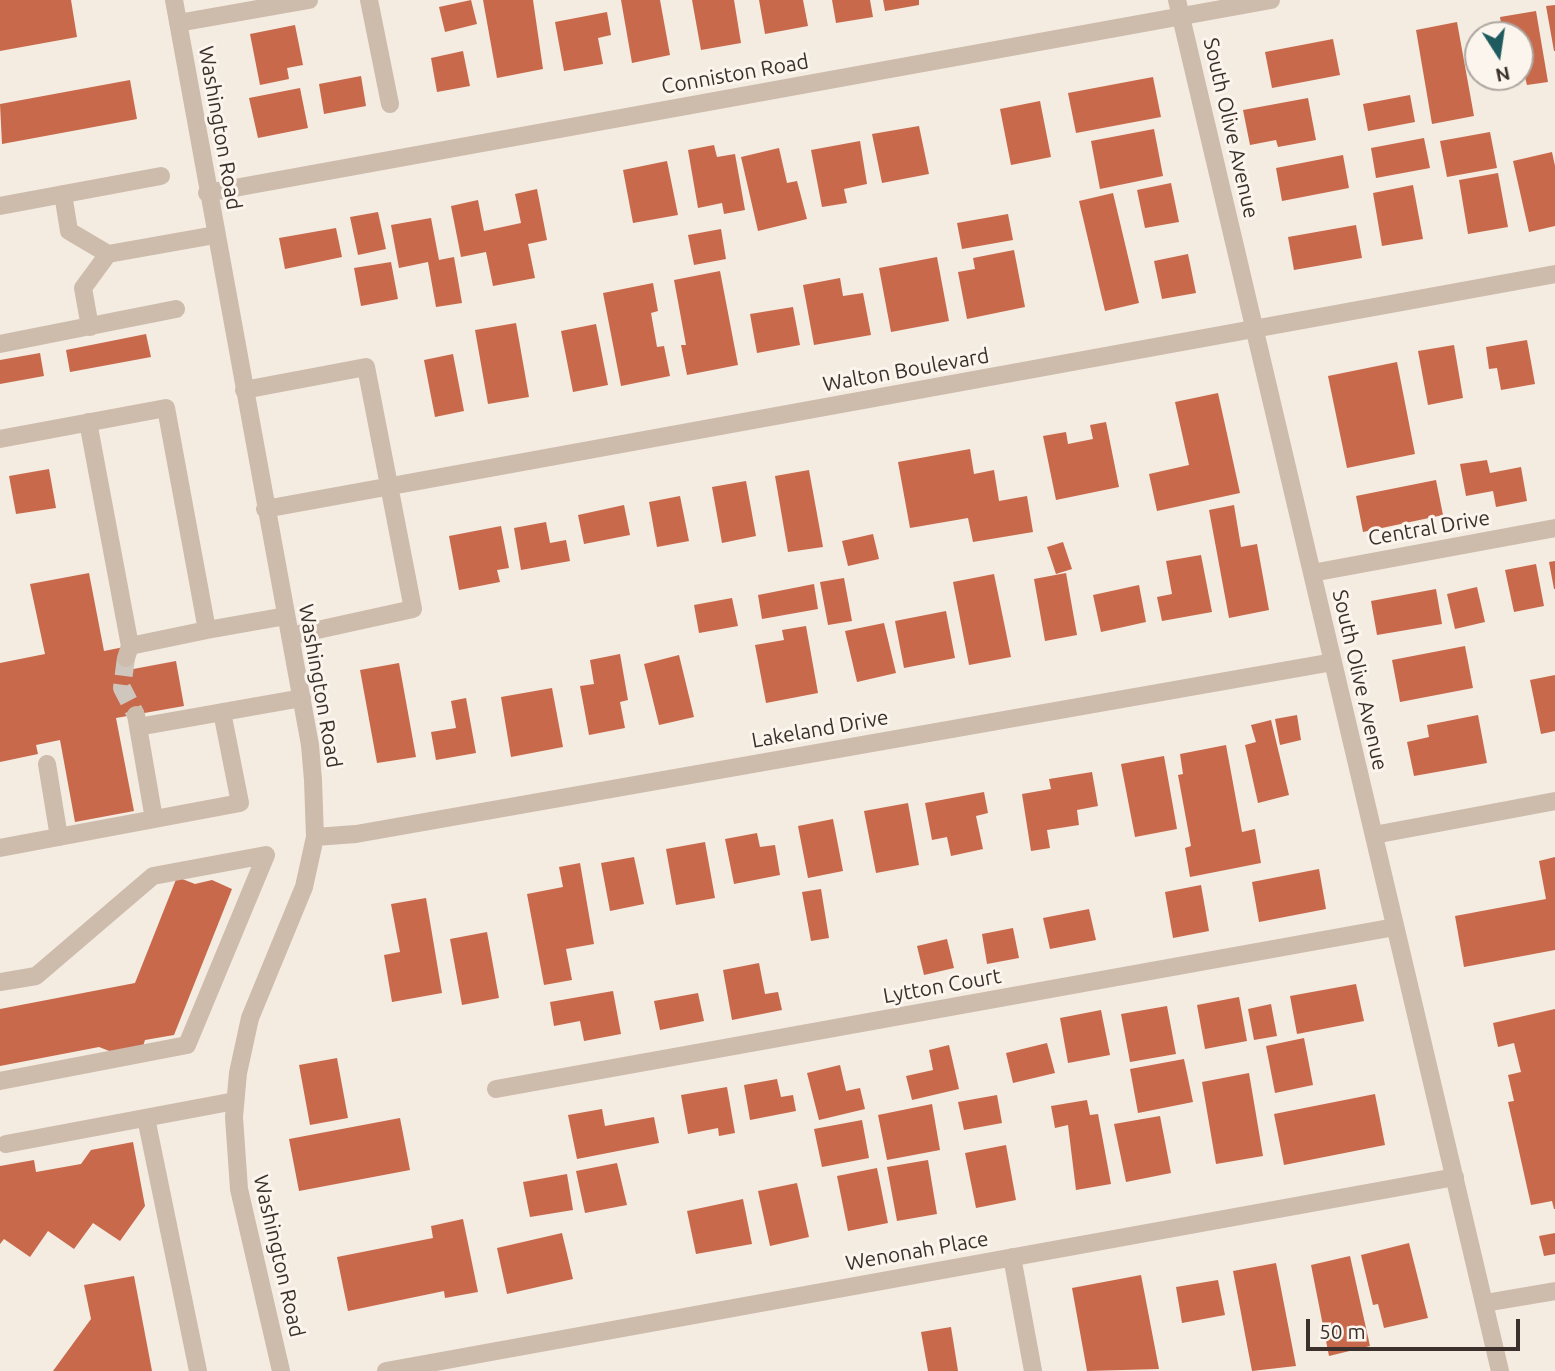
<!DOCTYPE html>
<style>
body{margin:0}
#map{position:relative;width:1555px;height:1371px;overflow:hidden;background:#f4ebe1;font-family:Ubuntu,sans-serif}
canvas{display:block}
.north{position:absolute;left:1464px;top:21px;width:70px;height:70px;box-sizing:border-box;background:#fbf5ee;border:2px solid #aea6a0;border-radius:50%;rotate:168deg;font-size:19px;font-weight:700;line-height:28px;text-align:center;color:#3b302b}
.north::after{content:'';display:block;margin:auto;width:24px;height:32px;background:#1f5a5e;clip-path:polygon(50% 0,100% 100%,50% 72%,0 100%)}
.scale{position:absolute;left:1306px;top:1319px;width:214px;height:32px;box-sizing:border-box;border:4px solid #3b302b;border-top:0;padding-left:9px;font-size:21px;line-height:24px;white-space:nowrap;color:#3b302b;-webkit-text-stroke:5px #fbf5ee;paint-order:stroke}
</style>
<div id="map">
<canvas width="1555" height="1371"></canvas>
<div class="north">N</div>
<div class="scale">50 m</div>
</div>
<script>
const context = document.querySelector('canvas').getContext('2d');
context.lineJoin = 'round';
function fill(path, color) { context.fillStyle = color; context.fill(path, 'evenodd'); }
const poly = rows => new Path2D(rows.map(r => 'M' + r).join(''));
function trace(path, color, width, dash) { context.strokeStyle = color; context.lineWidth = width; context.lineCap = dash ? 'butt' : 'round'; context.setLineDash(dash || []); context.stroke(path); }
function drawText(font, color, halo, rows, align = 'center') {
  context.font = font + ' Ubuntu,sans-serif'; context.lineWidth = 6; context.setLineDash([]); context.textBaseline = 'middle'; context.strokeStyle = halo; context.fillStyle = color; for (const [text, x, y, turn = 0] of rows) {
    context.save(); context.translate(x, y); context.rotate((+turn || 0) * Math.PI / 180); context.textAlign = isNaN(turn) ? turn : align; if (halo) context.strokeText(text, 0, 0); context.fillText(text, 0, 0); context.restore();
  }
}
fill(poly([
 [0,0,71,0,77,37,0,51],
 [471,0,477,24,445,32,439,7],
 [483,0,533,0,543,69,497,78],
 [621,0,660,0,670,55,632,63],
 [692,0,734,0,741,43,701,50],
 [759,0,803,0,808,26,765,34],
 [832,0,870,0,873,17,836,23],
 [883,0,919,0,919,5,885,11],
 [1555,5,1555,51,1554,51,1546,6],
 [1536,11,1548,82,1527,85,1524,73,1520,73,1520,35,1503,35,1500,17],
 [607,12,611,35,598,38,603,64,564,71,555,22],
 [1457,22,1474,116,1432,124,1416,30],
 [295,25,303,65,287,68,289,79,260,85,250,34],
 [1333,39,1340,75,1272,88,1265,52],
 [463,51,470,86,437,92,431,58],
 [361,76,366,106,324,114,319,84],
 [1153,77,1161,117,1076,133,1068,93],
 [130,80,137,119,2,144,0,104],
 [300,88,308,128,258,138,249,98],
 [1410,95,1415,122,1368,131,1363,104],
 [1308,98,1316,140,1278,147,1276,140,1250,145,1243,110],
 [1040,101,1051,157,1011,165,1000,109],
 [919,126,929,174,882,183,872,134],
 [1154,129,1163,176,1100,189,1091,141],
 [1490,132,1497,168,1447,177,1440,141],
 [1424,138,1430,168,1376,178,1371,148],
 [860,141,867,184,844,189,847,203,822,207,811,150],
 [714,145,717,157,735,154,745,210,724,214,722,203,698,208,688,150],
 [779,148,787,183,797,181,807,219,758,231,741,157],
 [1552,152,1555,166,1555,226,1529,232,1513,161],
 [1343,155,1349,188,1282,201,1276,168],
 [667,161,678,215,633,223,623,170],
 [1498,173,1508,227,1468,234,1459,180],
 [1171,183,1179,222,1145,228,1137,190],
 [1413,185,1423,239,1382,246,1373,193],
 [537,189,547,240,528,244,535,278,493,286,486,252,461,257,451,206,478,200,484,231,521,223,515,194],
 [1113,193,1139,303,1105,311,1079,201],
 [378,212,386,249,358,255,350,217],
 [1008,214,1013,240,962,249,957,223],
 [431,218,439,260,454,257,462,303,436,307,428,262,399,268,391,225],
 [1356,225,1362,258,1294,270,1288,237],
 [336,228,342,257,285,269,279,238],
 [721,229,726,259,694,265,688,235],
 [1014,250,1025,307,967,319,958,272,975,269,973,258],
 [1188,254,1196,293,1162,299,1154,261],
 [937,257,949,321,891,332,879,268],
 [391,262,398,299,361,306,354,268],
 [720,271,738,365,687,375,681,345,686,345,674,280],
 [840,278,843,296,863,293,871,335,814,345,803,285],
 [653,283,658,311,651,313,657,347,664,346,670,376,621,386,603,293],
 [793,307,800,345,757,353,750,314],
 [516,323,529,397,488,404,475,330],
 [596,324,608,385,573,392,561,331],
 [146,334,151,357,70,372,66,350],
 [1527,340,1535,384,1501,390,1497,368,1489,369,1486,347],
 [1454,345,1463,398,1428,405,1418,351],
 [40,353,44,376,0,384,0,360],
 [453,354,464,411,435,417,424,360],
 [1397,362,1415,454,1347,468,1328,376],
 [1218,393,1240,493,1157,511,1149,474,1189,465,1175,402],
 [1106,422,1119,487,1056,500,1043,436,1066,432,1068,444,1093,439,1090,425],
 [970,449,974,474,994,470,999,501,1027,496,1033,532,973,542,968,518,910,528,898,462],
 [1487,460,1490,473,1521,467,1527,501,1496,507,1493,491,1466,496,1460,464],
 [49,469,56,508,16,514,9,476],
 [809,470,823,547,788,552,775,476],
 [1436,480,1443,515,1363,532,1356,496],
 [746,481,756,536,722,543,712,487],
 [680,496,689,541,657,547,649,502],
 [624,505,630,535,584,544,578,515],
 [1234,505,1241,547,1257,544,1269,610,1229,618,1209,510],
 [546,522,550,543,566,540,570,561,521,570,514,528],
 [501,526,509,568,497,570,500,582,459,590,449,536],
 [873,534,879,559,848,566,842,541],
 [1063,542,1072,569,1056,574,1047,547],
 [1201,555,1212,612,1162,621,1157,597,1172,594,1166,561],
 [1555,561,1555,589,1554,589,1549,562],
 [1536,564,1544,606,1514,612,1505,570],
 [89,573,104,651,124,647,128,670,176,661,184,706,116,718,134,811,75,822,60,740,36,745,38,754,0,762,0,663,45,654,30,584],
 [1066,573,1077,635,1045,641,1034,579],
 [994,574,1011,657,969,665,953,582],
 [844,578,852,621,828,625,820,582],
 [814,584,818,609,762,619,758,595],
 [1139,585,1146,622,1101,632,1093,595],
 [1477,587,1485,622,1455,629,1447,594],
 [1436,589,1442,624,1377,635,1371,601],
 [732,598,738,626,699,633,694,605],
 [946,611,955,658,904,668,895,621],
 [884,623,896,673,857,682,845,631],
 [806,626,818,693,766,703,755,645,784,640,782,630],
 [1465,646,1473,688,1400,702,1392,660],
 [620,654,628,700,620,702,625,728,589,735,580,686,594,684,590,660],
 [679,655,694,717,659,725,644,664],
 [399,663,416,757,377,763,360,670],
 [1555,675,1555,731,1541,734,1530,680],
 [552,688,563,747,511,757,501,697],
 [466,698,476,753,436,760,431,732,456,728,451,701],
 [1297,715,1301,740,1280,745,1275,719],
 [1478,715,1487,763,1414,776,1407,742,1429,737,1427,725],
 [1271,720,1289,795,1258,803,1245,745,1256,742,1251,725],
 [1226,745,1242,832,1255,829,1261,863,1190,877,1185,848,1191,846,1178,775,1183,774,1180,754],
 [1164,756,1177,829,1135,837,1121,764],
 [1092,772,1098,806,1077,810,1079,825,1047,830,1050,848,1031,851,1022,794,1051,789,1049,779],
 [984,792,988,813,976,816,983,849,951,856,947,837,932,840,925,803],
 [908,803,919,865,876,873,864,811],
 [833,819,843,871,808,878,798,826],
 [757,833,760,847,775,845,780,875,734,884,725,839],
 [705,842,715,898,676,905,666,849],
 [634,857,644,904,610,911,601,863],
 [1555,857,1555,950,1464,967,1455,916,1546,899,1539,861],
 [580,863,594,944,566,949,572,980,544,985,527,894,563,887,559,867],
 [1319,869,1326,909,1259,922,1252,882],
 [177,877,195,884,212,880,232,889,174,1035,145,1040,142,1049,117,1054,99,1047,0,1066,0,1009,135,983],
 [1201,885,1209,931,1173,938,1165,892],
 [821,889,829,938,811,941,802,892],
 [426,898,442,993,392,1002,384,955,400,952,391,904],
 [1089,909,1096,940,1050,949,1043,918],
 [1013,928,1019,958,987,964,982,934],
 [487,932,499,998,462,1005,450,939],
 [947,939,954,968,924,975,917,946],
 [759,963,765,994,778,992,782,1010,732,1020,723,970],
 [1356,984,1364,1021,1297,1034,1290,996],
 [613,991,621,1034,584,1041,580,1021,554,1026,550,1002],
 [698,993,704,1021,660,1030,654,1001],
 [1239,997,1247,1041,1205,1049,1197,1005],
 [1271,1004,1277,1036,1254,1040,1248,1009],
 [1167,1006,1176,1054,1130,1062,1121,1014],
 [1555,1009,1555,1209,1554,1209,1552,1201,1531,1205,1508,1102,1514,1101,1508,1075,1521,1072,1514,1043,1498,1047,1493,1023],
 [1101,1010,1110,1055,1068,1063,1060,1018],
 [1304,1038,1313,1085,1275,1093,1266,1046],
 [1047,1043,1055,1073,1013,1083,1006,1053],
 [949,1045,959,1089,912,1100,906,1076,933,1070,929,1050],
 [337,1058,348,1118,310,1125,299,1065],
 [1184,1059,1193,1102,1138,1113,1130,1069],
 [840,1065,846,1091,860,1088,865,1109,819,1120,807,1073],
 [1249,1073,1263,1156,1216,1164,1202,1082],
 [777,1079,781,1097,793,1095,796,1111,750,1120,744,1085],
 [727,1087,735,1133,719,1136,718,1128,688,1134,681,1095],
 [1375,1094,1385,1145,1284,1165,1274,1114],
 [997,1095,1002,1123,964,1130,958,1102],
 [1087,1100,1090,1115,1098,1114,1111,1184,1076,1190,1068,1125,1055,1128,1051,1106],
 [932,1104,940,1150,887,1160,878,1115],
 [602,1109,605,1126,654,1117,659,1143,577,1159,568,1115],
 [1160,1116,1171,1173,1126,1182,1114,1124],
 [400,1118,410,1170,299,1191,289,1139],
 [862,1120,869,1158,822,1167,814,1129],
 [133,1142,145,1206,120,1241,93,1223,74,1249,48,1231,30,1257,4,1239,0,1244,0,1166,34,1160,36,1172,81,1164,91,1150],
 [1006,1145,1016,1200,976,1208,965,1153],
 [928,1160,937,1214,897,1221,887,1167],
 [617,1163,627,1205,585,1213,576,1171],
 [877,1168,888,1223,848,1231,837,1176],
 [567,1174,573,1210,530,1217,523,1182],
 [797,1183,809,1237,770,1246,758,1191],
 [743,1199,752,1244,696,1254,687,1211],
 [463,1219,478,1292,445,1298,444,1291,348,1311,337,1257,433,1238,431,1226],
 [562,1233,573,1279,507,1294,497,1248],
 [1555,1233,1555,1254,1544,1256,1539,1236],
 [1409,1243,1428,1318,1384,1328,1378,1304,1373,1305,1361,1255],
 [1350,1256,1370,1346,1329,1356,1311,1265],
 [1276,1263,1296,1366,1252,1371,1233,1271],
 [1141,1275,1159,1369,1087,1371,1072,1288],
 [134,1276,152,1371,53,1371,91,1319,84,1285],
 [1218,1280,1225,1315,1182,1323,1176,1287],
 [951,1327,958,1371,928,1371,921,1332]
]), '#c8694b');
trace(poly([
 [126,658,122,688,136,715]
]), '#cfc6bd', 18, [18, 9]);
trace(poly([
 [174,0,310,745,313,780,315,837,304,887,250,1018,238,1073,234,1117,239,1189,281,1371],
 [369,0,390,104],
 [1177,0,1500,1371],
 [178,23,309,0],
 [207,193,1271,0],
 [63,194,69,231,108,254],
 [0,206,161,176],
 [90,327,83,288,108,254,215,235],
 [0,344,176,309],
 [244,390,366,367,413,609,290,636],
 [88,422,130,646,126,658],
 [0,439,166,408,207,630,286,616],
 [265,509,1555,274],
 [1312,573,1555,528],
 [130,646,207,630],
 [136,715,154,819],
 [138,727,302,698],
 [47,764,59,837],
 [1374,835,1555,801],
 [315,837,356,834,1333,662],
 [0,848,240,803,222,712],
 [0,982,36,976,153,876,266,855,187,1045,0,1081],
 [496,1089,1395,927],
 [146,1118,198,1371],
 [6,1144,235,1101],
 [1012,1257,1033,1371],
 [1485,1303,1555,1291],
 [386,1371,1455,1177]
]), '#cdbbac', 18);
drawText('21px', '#3b302b', '#fbf5ee', [
 ["Conniston Road",735,74,-10],
 ["Washington Road",220,128,80],
 ["South Olive Avenue",1231,128,77],
 ["Walton Boulevard",906,370,-10],
 ["Central Drive",1429,528,-10],
 ["South Olive Avenue",1360,680,77],
 ["Washington Road",320,686,80],
 ["Lakeland Drive",820,729,-10],
 ["Lytton Court",942,986,-10],
 ["Wenonah Place",917,1251,-10],
 ["Washington Road",279,1256,77]
]);
</script>
